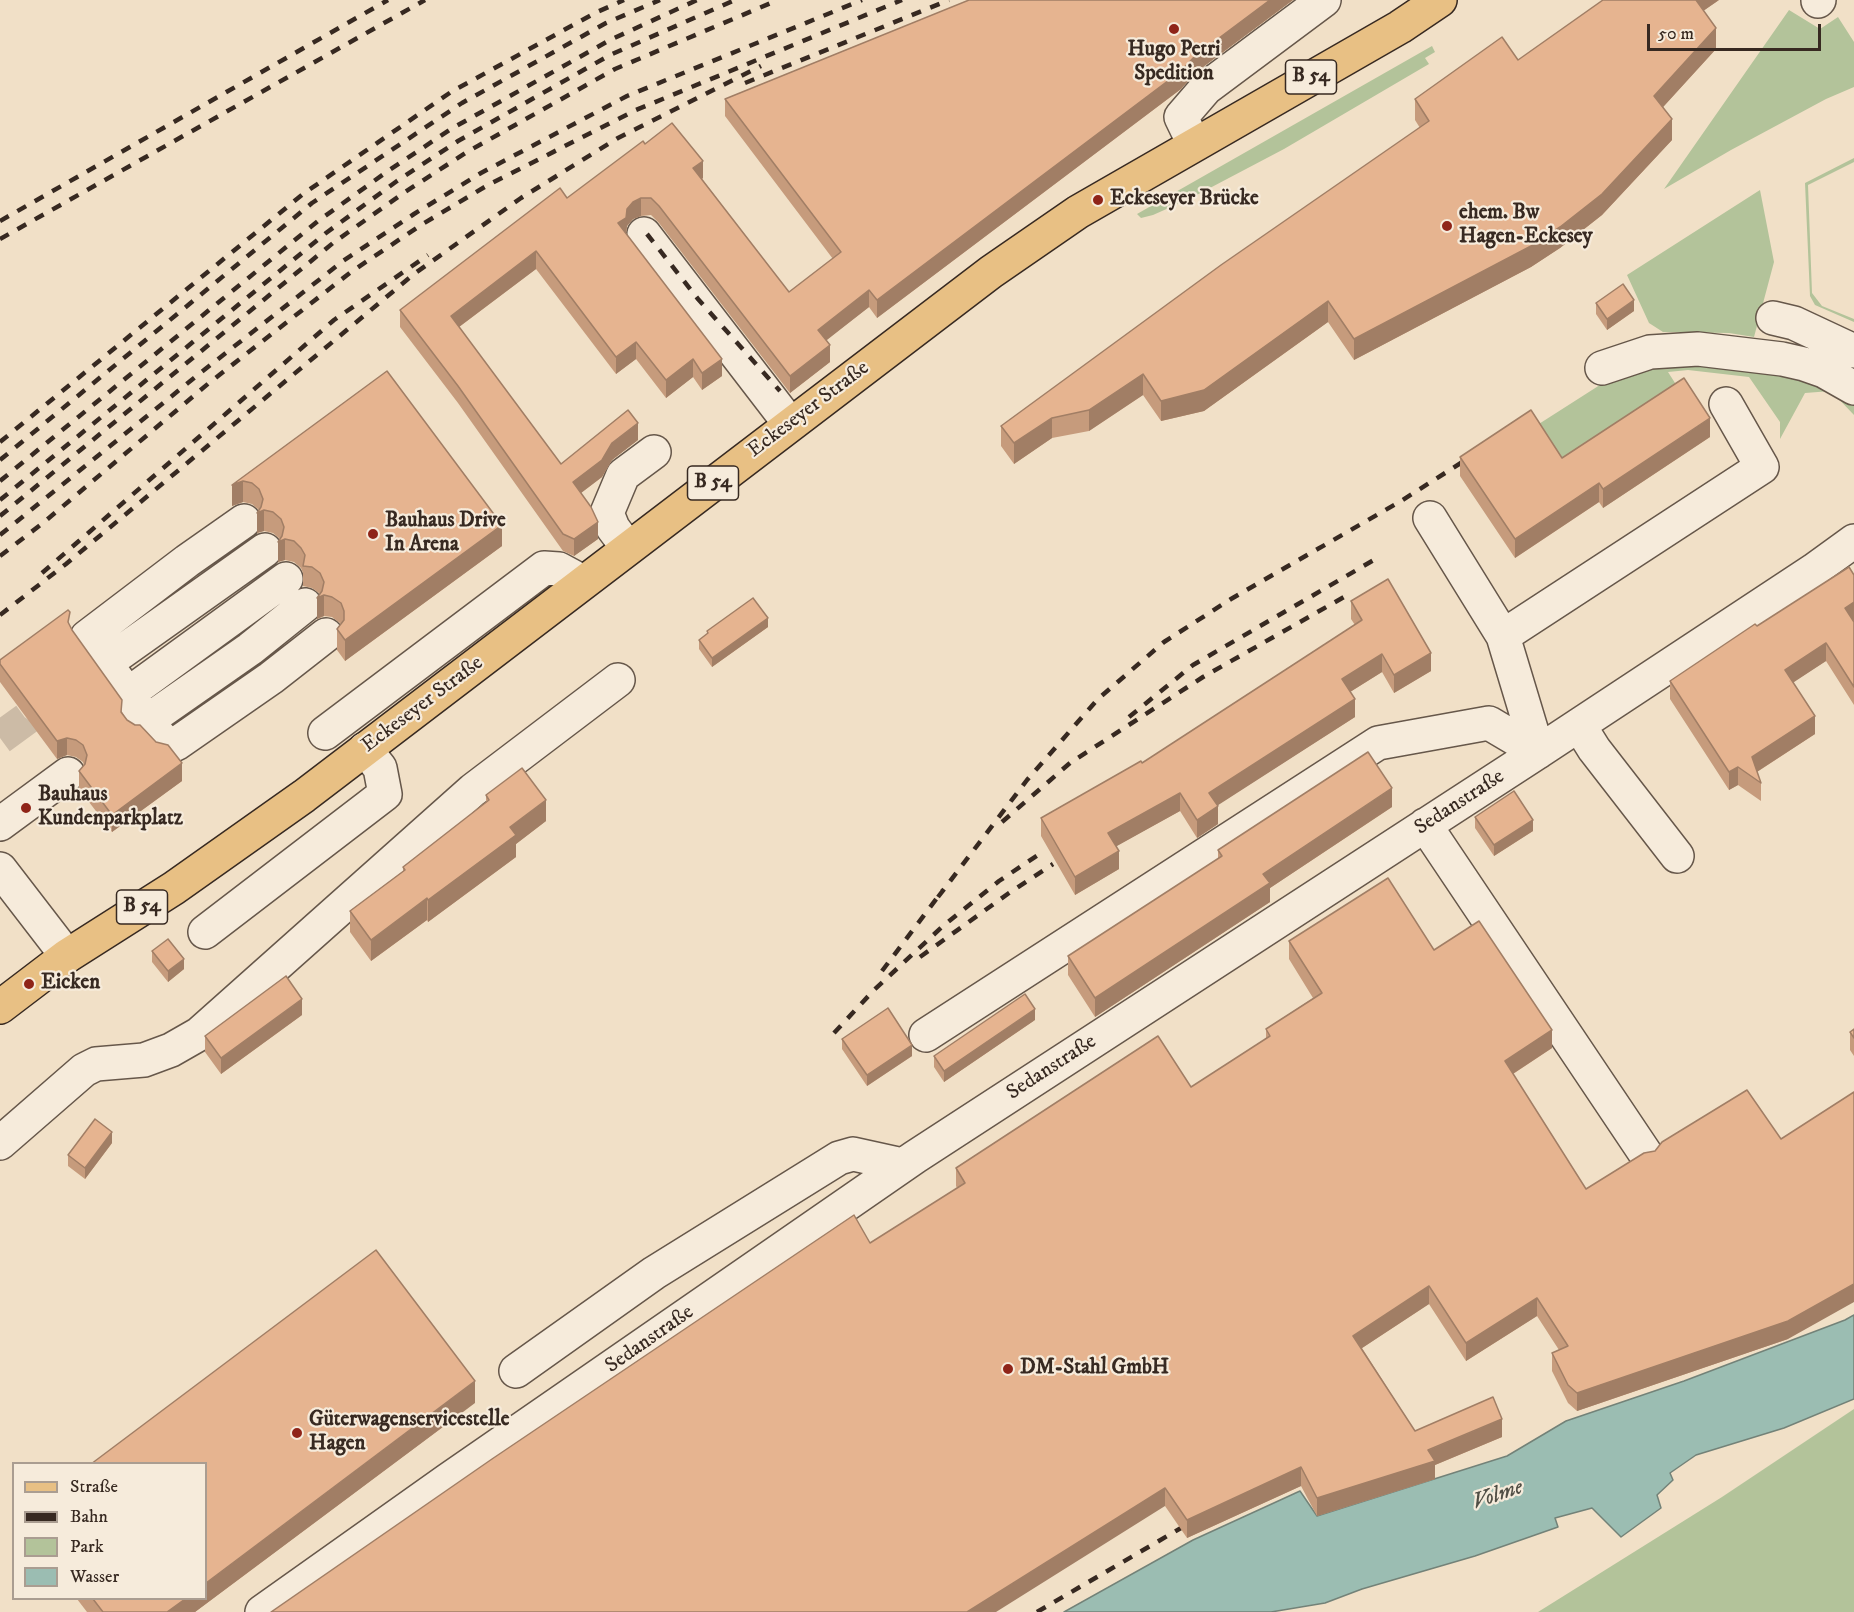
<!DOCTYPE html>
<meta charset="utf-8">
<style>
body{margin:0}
#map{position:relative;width:1854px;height:1612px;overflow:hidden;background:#f1e0c7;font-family:"IM FELL DW Pica",serif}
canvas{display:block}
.legend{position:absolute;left:12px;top:1462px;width:195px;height:138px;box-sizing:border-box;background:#f6ebdb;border:2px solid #aa9d91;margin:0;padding:8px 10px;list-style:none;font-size:18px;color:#372921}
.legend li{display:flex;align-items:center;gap:12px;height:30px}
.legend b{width:30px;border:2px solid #aa9d91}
.scale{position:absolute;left:1647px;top:24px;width:174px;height:27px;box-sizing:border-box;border:3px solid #372921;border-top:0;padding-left:8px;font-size:18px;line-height:21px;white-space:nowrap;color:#372921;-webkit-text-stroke:4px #f6ebdb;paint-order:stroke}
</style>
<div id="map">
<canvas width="1854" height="1612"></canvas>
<ul class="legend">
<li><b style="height:8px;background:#e8c084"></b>Straße</li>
<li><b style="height:8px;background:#372921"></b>Bahn</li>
<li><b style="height:16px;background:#b3c39a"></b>Park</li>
<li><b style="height:16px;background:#9bbdb2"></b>Wasser</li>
</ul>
<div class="scale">50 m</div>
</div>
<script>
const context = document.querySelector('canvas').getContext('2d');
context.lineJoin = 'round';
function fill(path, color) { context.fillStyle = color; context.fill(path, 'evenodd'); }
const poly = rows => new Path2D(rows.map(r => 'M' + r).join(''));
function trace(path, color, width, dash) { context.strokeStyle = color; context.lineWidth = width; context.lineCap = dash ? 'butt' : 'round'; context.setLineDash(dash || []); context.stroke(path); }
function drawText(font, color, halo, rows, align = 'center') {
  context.font = font + ' "IM FELL DW Pica",serif'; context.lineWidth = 4.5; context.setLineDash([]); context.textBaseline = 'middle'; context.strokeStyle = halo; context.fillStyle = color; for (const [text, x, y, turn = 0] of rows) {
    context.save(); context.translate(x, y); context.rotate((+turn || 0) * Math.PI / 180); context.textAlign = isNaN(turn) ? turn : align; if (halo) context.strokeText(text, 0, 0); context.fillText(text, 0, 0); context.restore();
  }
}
fill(poly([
 [1789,10,1820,29,1838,17,1854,42,1854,87,1826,99,1731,150,1664,189],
 [1432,46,1435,52,1425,58,1429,64,1284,149,1189,199,1153,215,1141,218,1137,214],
 [1854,158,1854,162,1808,185,1812,293,1822,306,1854,319,1854,322,1815,305,1810,296,1805,183],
 [1760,190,1774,262,1754,337,1729,333,1663,332,1649,323,1627,275],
 [1749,362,1854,395,1854,415,1831,391,1805,393,1780,439,1780,422,1749,377,1688,370,1668,372,1684,397,1562,477,1531,429,1603,383,1645,363],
 [1854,1409,1854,1612,1538,1612,1722,1497]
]), '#b3c39a');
const water = poly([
 [1854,1315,1854,1399,1784,1428,1696,1455,1670,1473,1673,1480,1657,1495,1661,1508,1621,1537,1592,1508,1555,1518,1558,1527,1475,1556,1362,1589,1325,1603,1271,1612,1064,1612,1193,1540,1300,1491,1317,1516,1507,1456,1566,1421,1684,1381,1845,1320,1854,1315]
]);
fill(water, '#9bbdb2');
trace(water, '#738278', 1.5);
trace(poly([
 [0,738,26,719,38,701,58,686]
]), '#ccbba6', 33, [33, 16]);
const minor = poly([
 [1818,1,1819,0],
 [1194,144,1181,117,1206,88,1324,0],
 [644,234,790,424],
 [1773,318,1794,323,1854,351],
 [1602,368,1650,352,1698,349,1782,359,1804,364,1824,371,1854,388],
 [1430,518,1503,636],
 [244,521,187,561,87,637,147,721,250,649,305,605],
 [628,548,613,528,607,513,623,475,654,452],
 [106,663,265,550],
 [128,694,286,579],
 [139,724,147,721,165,743,176,744,271,678,326,635],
 [1579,725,1594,749,1677,856],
 [325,733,544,568,559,569,583,582],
 [1538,752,1503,636,1762,467,1726,404],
 [0,824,68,774],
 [1425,825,1645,1153],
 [0,869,67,956],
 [205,932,385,794,380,768,365,749],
 [926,1035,1378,743,1489,723,1538,752],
 [0,1143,84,1070,96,1064,144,1060,171,1050,199,1034,473,790,618,680],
 [516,1371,654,1273,839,1158,853,1154,903,1165],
 [262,1612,448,1480,915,1157,1538,752,1814,570,1854,541]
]);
const major = poly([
 [0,1007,67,956,174,888,304,796,991,272,1078,212,1400,27,1440,0]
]);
trace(minor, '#66574a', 36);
trace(major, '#372921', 36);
trace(minor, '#f6ebdb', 33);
trace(major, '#e8c084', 33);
trace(poly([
 [745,83,949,0],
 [0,221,388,0],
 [647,234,698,299,780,391],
 [0,239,425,0],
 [0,442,303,194,451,92,595,13,624,0],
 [0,460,312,203,462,103,606,23,660,0],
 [0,481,318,221,388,171,451,129,610,40,697,0],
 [0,500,326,233,397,181,458,141,610,55,735,0],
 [0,516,333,243,405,192,467,152,615,69,778,0],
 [0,535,199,374,343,261,414,214,481,173,627,96,862,0],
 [0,556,43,523,209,383,351,272,421,225,488,185,636,110,902,0],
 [42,573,334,320,428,255],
 [0,615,66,564,414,274,521,198,618,138,761,66],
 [1129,717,1193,665,1379,557],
 [1002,822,1070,763,1203,677,1351,593],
 [938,897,1027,780,1098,699,1164,642,1231,599,1401,501,1475,454],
 [920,957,1009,893,1053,864],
 [882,971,943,890],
 [834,1033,874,990,943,926,999,881,1044,851],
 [1037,1612,1181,1528]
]), '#372921', 4.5, [10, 10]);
fill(poly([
 [969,0,1293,0,1195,73,1181,89,877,318,869,307,826,340,830,362,790,393,659,223,651,215,641,216,633,219,627,226,626,233,722,376,702,390,693,377,666,398,636,359,616,374,536,269,459,327,561,464,638,440,612,460,602,477,581,493,598,539,574,556,563,551,458,403,400,327,400,310,567,198,645,144,703,178,702,179,789,292,833,259,725,116,725,99],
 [1719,0,1703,11,1716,49,1663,107,1672,140,1602,215,1560,248,1531,267,1354,360,1328,322,1204,411,1161,421,1143,395,1089,431,1052,438,1014,464,1001,446,1001,426,1420,128,1415,120,1415,99,1518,60],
 [1596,303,1634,311,1607,330,1596,314],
 [387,371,502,546,345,661,337,650,337,629,341,624,332,617,324,616,317,619,320,594,312,588,303,586,303,573,301,568,294,562,285,560,278,562,280,539,273,533,264,531,257,533,259,510,252,504,243,502,232,506,232,485],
 [1710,437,1603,508,1599,502,1515,558,1460,476,1460,457,1562,458],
 [1854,575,1854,705,1826,661,1793,682,1815,734,1757,772,1761,783,1761,801,1738,785,1729,790,1670,699,1670,681,1757,626],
 [1351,601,1431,671,1394,693,1382,672,1350,692,1355,717,1217,805,1218,824,1197,838,1180,811,1116,846,1119,869,1075,895,1041,836,1041,818,1142,763,1355,625,1351,619],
 [70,625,72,630,127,720,182,781,112,832,79,789,79,771,84,766,83,762,76,757,67,755,57,759,0,682,0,660],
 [768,627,712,667,699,649,699,640,707,634,707,631],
 [486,795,546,821,516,844,516,857,428,922,427,920,371,961,350,932,350,911,403,871,403,867,486,803],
 [1392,807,1270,888,1270,902,1095,1017,1068,975,1068,956,1218,859,1218,850],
 [1475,817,1533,831,1494,856,1475,828],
 [1289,941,1434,950,1552,1048,1513,1074,1586,1189,1788,1339,1577,1411,1568,1403,1552,1371,1552,1353,1559,1350,1537,1316,1466,1361,1429,1304,1362,1348,1415,1431,1502,1437,1435,1465,1435,1479,1317,1516,1301,1486,1187,1538,1165,1506,870,1243,957,1188,956,1186,956,1168,1191,1087,1266,1039,1266,1029,1313,998,1289,959],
 [152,951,184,969,168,982,152,962],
 [302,1015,221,1074,205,1052,205,1036],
 [1035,1020,944,1082,934,1067,934,1056],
 [1854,1029,1854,1056,1850,1050,1850,1032],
 [842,1039,912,1056,867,1086,842,1049],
 [112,1143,85,1179,68,1166,68,1155],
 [475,1403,195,1612,87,1612,77,1599,206,1599]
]), '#c69b7c');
fill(poly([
 [1270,0,1293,0,1195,73,1181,89,877,318,877,300,1195,56],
 [1693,0,1719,0,1693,18],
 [1716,28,1716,49,1654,117,1654,96],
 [1672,119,1672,140,1602,215,1560,248,1531,267,1354,360,1354,339],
 [703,161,703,178,693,186,693,168],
 [641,198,641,216,633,219,627,226,626,235,618,223,627,209,633,202],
 [536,251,536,269,451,333,451,316],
 [869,290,869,307,818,347,818,330],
 [1634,300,1634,311,1607,330,1607,319],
 [1328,301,1328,322,1204,411,1161,421,1161,401],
 [636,342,636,359,616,374,616,357],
 [830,345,830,362,790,393,790,376],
 [693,359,693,377,666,398,666,380],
 [722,359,722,376,702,390,702,373],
 [1143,374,1143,395,1089,431,1089,410],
 [1052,418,1052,438,1014,464,1014,443],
 [1710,418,1710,437,1603,508,1603,489],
 [638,423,638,440,612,460,602,477,573,499,573,482,612,443],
 [243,481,243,502,232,506,232,485],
 [1599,483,1599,502,1515,558,1515,539],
 [264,510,264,531,257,533,257,513],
 [598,522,598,539,574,556,574,539],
 [502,525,502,546,345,661,345,640],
 [285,539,285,560,278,562,278,542],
 [324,595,324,616,317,619,317,598],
 [1854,602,1854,620,1845,626,1845,608],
 [768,618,768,627,712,667,712,658],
 [1826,643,1826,661,1785,688,1785,670],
 [1431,653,1431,671,1394,693,1394,675],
 [1382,654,1382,672,1342,697,1342,679],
 [1355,699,1355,717,1209,811,1209,793],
 [1815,716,1815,734,1752,775,1752,757],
 [67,738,67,755,57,759,57,741],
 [182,763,182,781,112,832,112,815],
 [1738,767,1738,785,1729,790,1729,772],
 [1392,788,1392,807,1270,888,1270,902,1095,1017,1095,998,1263,874],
 [1180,793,1180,811,1108,851,1108,833],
 [546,800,546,821,516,844,516,857,428,922,428,900,510,827],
 [1218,806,1218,824,1197,838,1197,820],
 [1533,820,1533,831,1494,856,1494,845],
 [1119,851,1119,869,1075,895,1075,877],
 [427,898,427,920,371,961,371,940],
 [184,959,184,969,168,982,168,971],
 [302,999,302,1015,221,1074,221,1058],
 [1035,1009,1035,1020,944,1082,944,1071],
 [1552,1030,1552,1048,1505,1079,1505,1061],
 [912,1045,912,1056,867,1086,867,1075],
 [112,1132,112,1143,85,1179,85,1168],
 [1854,1284,1854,1302,1788,1339,1577,1411,1577,1393],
 [1429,1286,1429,1304,1353,1354,1353,1336],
 [1537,1298,1537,1316,1466,1361,1466,1343],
 [475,1381,475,1403,195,1612,167,1612,185,1599,206,1599,206,1583],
 [1502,1419,1502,1437,1435,1465,1435,1479,1317,1516,1317,1498],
 [1301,1467,1301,1486,1187,1538,1187,1520],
 [1165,1488,1165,1506,996,1612,967,1612]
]), '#a17e65');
const building = poly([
 [969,0,1270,0,1195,56,1181,71,877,300,869,290,818,330,830,345,790,376,659,206,651,198,641,198,633,202,627,209,626,218,618,223,722,359,702,373,693,359,666,380,636,342,616,357,536,251,451,316,561,464,628,410,638,423,612,443,602,460,573,482,591,507,598,522,574,539,563,534,458,386,400,310,560,188,567,198,643,141,645,144,672,123,703,161,693,168,789,292,841,252,725,99,969,0],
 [1603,0,1696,0,1716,28,1654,96,1672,119,1602,194,1560,227,1531,246,1354,339,1328,301,1204,390,1161,401,1143,374,1089,410,1052,418,1014,443,1001,426,1221,265,1429,121,1415,99,1502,37,1518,60,1603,0],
 [1623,284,1634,300,1607,319,1596,303,1623,284],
 [387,371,502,525,345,640,337,629,344,620,344,611,341,603,332,597,324,595,317,598,322,591,324,582,320,573,312,567,303,566,305,555,301,548,294,541,285,539,278,542,282,536,284,527,281,519,273,512,264,510,257,513,261,507,263,499,259,489,252,483,243,481,232,485,387,371],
 [1684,378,1710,418,1603,489,1599,483,1515,539,1460,457,1531,410,1562,458,1684,378],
 [1849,567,1854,575,1854,602,1845,608,1854,622,1854,687,1826,643,1785,670,1815,716,1752,757,1761,783,1738,767,1729,772,1670,681,1755,624,1757,626,1849,567],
 [1388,579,1431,653,1394,675,1382,654,1342,679,1355,699,1209,793,1218,806,1197,820,1180,793,1108,833,1119,851,1075,877,1041,818,1141,761,1142,763,1362,620,1351,601,1388,579],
 [753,598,768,618,712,658,699,640,708,633,707,631,753,598],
 [68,610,70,612,68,622,72,630,122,700,121,712,127,720,135,725,140,725,156,742,168,745,182,763,112,815,79,771,85,764,87,755,83,745,76,740,67,738,57,741,0,664,0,660,68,610],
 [1368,752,1392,788,1263,874,1270,883,1095,998,1068,956,1222,856,1218,850,1368,752],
 [522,768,546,800,510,827,516,835,428,900,427,898,371,940,350,911,405,870,403,867,489,800,486,795,522,768],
 [1514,791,1533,820,1494,845,1475,817,1514,791],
 [1388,878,1434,950,1479,921,1552,1030,1505,1061,1586,1189,1644,1153,1655,1151,1662,1142,1747,1090,1781,1139,1854,1092,1854,1284,1788,1321,1577,1393,1568,1385,1552,1353,1568,1346,1537,1298,1466,1343,1429,1286,1353,1336,1415,1431,1493,1397,1502,1419,1428,1450,1435,1461,1317,1498,1301,1467,1187,1520,1165,1488,967,1612,271,1612,492,1459,854,1215,870,1243,965,1183,956,1168,1158,1036,1191,1087,1270,1036,1266,1029,1322,993,1289,941,1388,878],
 [168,939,184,959,168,971,152,951,168,939],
 [286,976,302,999,221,1058,205,1036,286,976],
 [1025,994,1035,1009,944,1071,934,1056,1025,994],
 [888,1008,912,1045,867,1075,842,1039,888,1008],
 [1854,1029,1854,1038,1850,1032,1854,1029],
 [95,1119,112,1132,85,1168,68,1155,95,1119],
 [376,1250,475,1381,206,1583,206,1464,91,1464,376,1250],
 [93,1599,185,1599,167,1612,103,1612,93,1599]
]);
fill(building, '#e6b490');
trace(building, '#a17e65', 1.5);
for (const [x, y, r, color] of [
 [1174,29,6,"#8f2418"],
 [1098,200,6,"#8f2418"],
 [1447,226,6,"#8f2418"],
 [373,534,6,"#8f2418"],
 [26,808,6,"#8f2418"],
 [29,984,6,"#8f2418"],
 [1008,1369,6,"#8f2418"],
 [297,1433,6,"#8f2418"]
]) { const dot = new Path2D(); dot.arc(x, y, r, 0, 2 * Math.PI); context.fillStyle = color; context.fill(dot); trace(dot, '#f6ebdb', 2); }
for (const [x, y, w] of [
 [1311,77,51],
 [713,483,51],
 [142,907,51]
]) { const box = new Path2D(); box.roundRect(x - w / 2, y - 17, w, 34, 4.5); context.fillStyle = '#f6ebdb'; context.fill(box); trace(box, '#372921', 1.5); }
drawText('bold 20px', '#372921', null, [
 ["B 54",1311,77],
 ["B 54",713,483],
 ["B 54",142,907]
]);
drawText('bold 21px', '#372921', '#f6ebdb', [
 ["Hugo Petri",1174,51,"center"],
 ["Spedition",1174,75,"center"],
 ["Eckeseyer Brücke",1110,200],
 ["ehem. Bw",1459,214],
 ["Hagen-Eckesey",1459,238],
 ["Bauhaus Drive",385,522],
 ["In Arena",385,546],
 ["Bauhaus",38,796],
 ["Kundenparkplatz",38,820],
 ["Eicken",41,984],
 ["DM-Stahl GmbH",1020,1369],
 ["Güterwagenservicestelle",309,1421],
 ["Hagen",309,1445]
], 'left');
drawText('21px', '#372921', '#f6ebdb', [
 ["Eckeseyer Straße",809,410,-37],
 ["Eckeseyer Straße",423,705,-37],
 ["Sedanstraße",1460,803,-33],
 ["Sedanstraße",1052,1068,-33],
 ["Sedanstraße",650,1340,-35]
]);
drawText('italic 22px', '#504e45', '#f6ebdb', [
 ["Volme",1498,1496,-19]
]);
</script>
